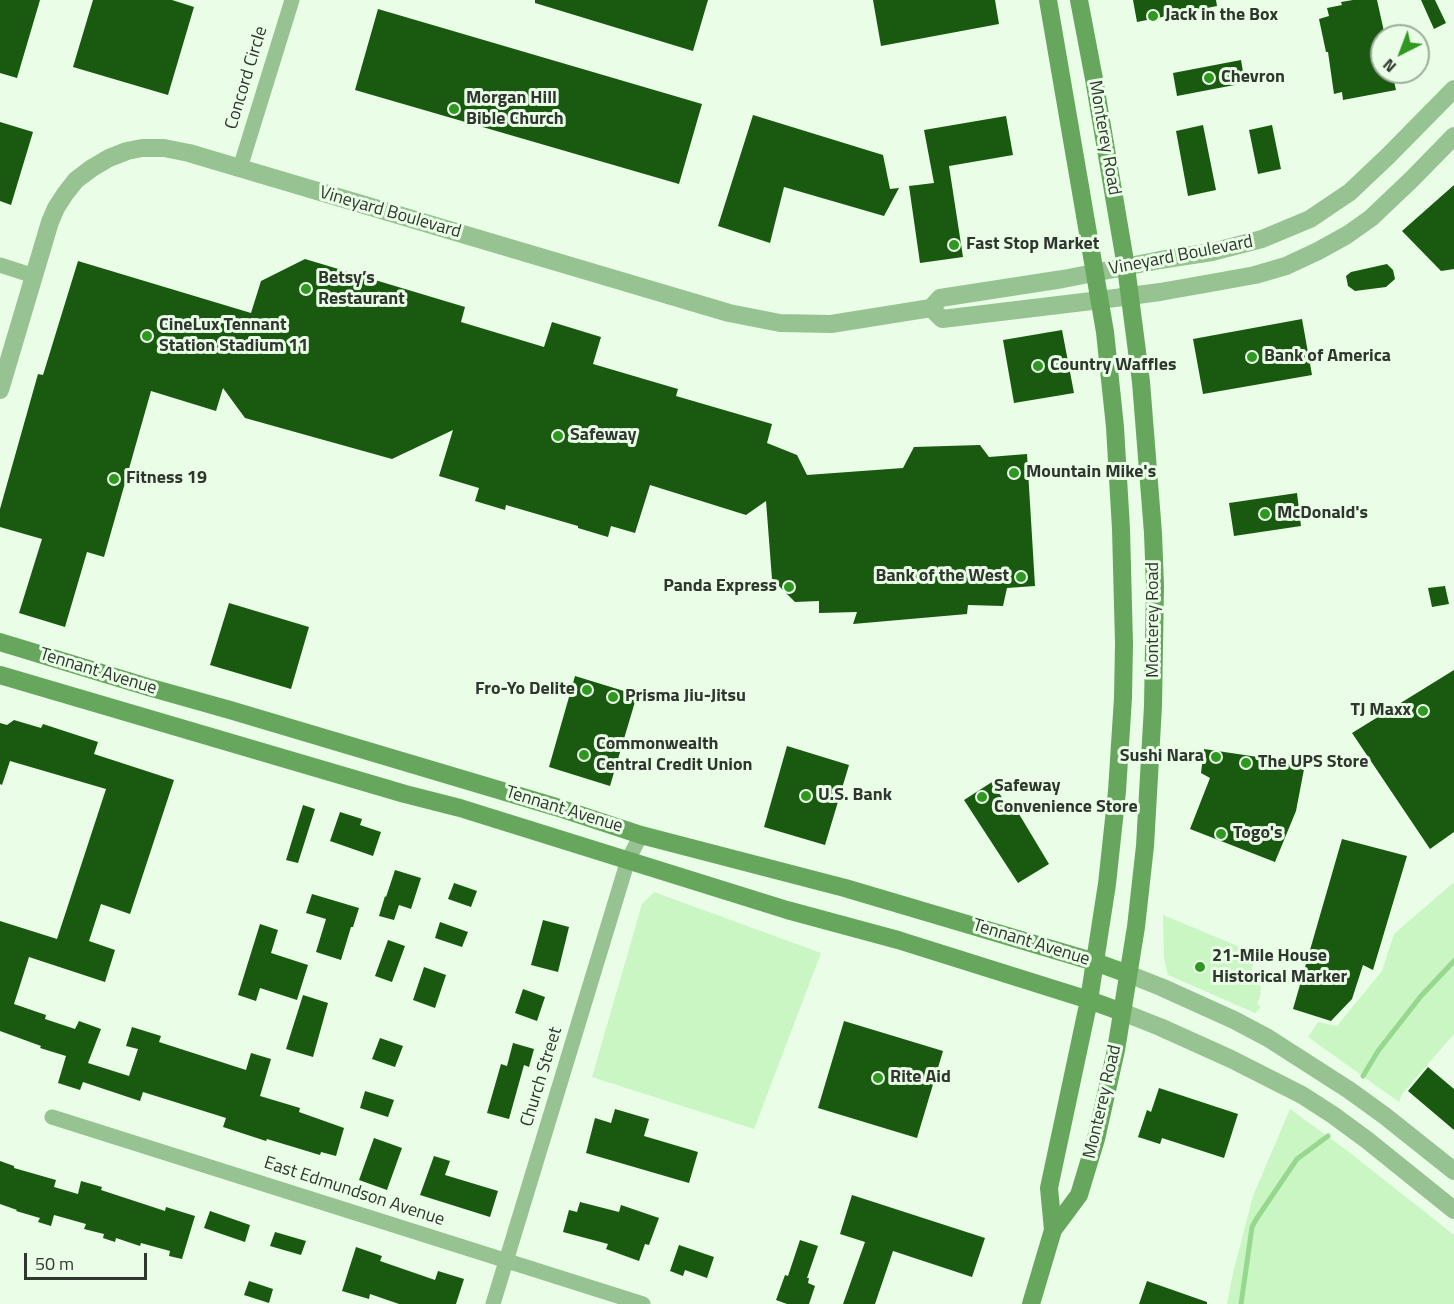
<!DOCTYPE html>
<meta charset="utf-8">
<style>
body{margin:0}
#map{position:relative;width:1454px;height:1304px;overflow:hidden;background:#e9fde7;font-family:"Titillium Web",sans-serif}
canvas{display:block}
.north{position:absolute;left:1370px;top:24px;width:60px;height:60px;box-sizing:border-box;background:#e9fde7;border:2px solid #9fad9d;border-radius:50%;rotate:222deg;font-size:16px;font-weight:700;line-height:24px;text-align:center;color:#2f362e}
.north::after{content:'';display:block;margin:auto;width:21px;height:27px;background:#2f9821;clip-path:polygon(50% 0,100% 100%,50% 72%,0 100%)}
.scale{position:absolute;left:24px;top:1253px;width:123px;height:27px;box-sizing:border-box;border:3px solid #2f362e;border-top:0;padding-left:8px;font-size:18px;line-height:21px;white-space:nowrap;color:#2f362e;-webkit-text-stroke:4px #e9fde7;paint-order:stroke}
</style>
<div id="map">
<canvas width="1454" height="1304"></canvas>
<div class="north">N</div>
<div class="scale">50 m</div>
</div>
<script>
const context = document.querySelector('canvas').getContext('2d');
context.lineJoin = 'round';
function fill(path, color) { context.fillStyle = color; context.fill(path, 'evenodd'); }
const poly = rows => new Path2D(rows.map(r => 'M' + r).join(''));
function trace(path, color, width, dash) { context.strokeStyle = color; context.lineWidth = width; context.lineCap = dash ? 'butt' : 'round'; context.setLineDash(dash || []); context.stroke(path); }
function drawText(font, color, halo, rows, align = 'center') {
  context.font = font + ' "Titillium Web",sans-serif'; context.lineWidth = 6; context.setLineDash([]); context.textBaseline = 'middle'; context.strokeStyle = halo; context.fillStyle = color; for (const [text, x, y, turn = 0] of rows) {
    context.save(); context.translate(x, y); context.rotate((+turn || 0) * Math.PI / 180); context.textAlign = isNaN(turn) ? turn : align; if (halo) context.strokeText(text, 0, 0); context.fillText(text, 0, 0); context.restore();
  }
}
fill(poly([
 [1454,882,1454,1034,1402,1094,1399,1102,1308,1037,1318,1022,1337,1026,1382,971,1394,934],
 [654,892,821,953,754,1129,592,1077,642,904],
 [1163,915,1257,954,1252,968,1250,983,1259,984,1261,987,1260,997,1257,1004,1261,1007,1255,1013,1168,975,1164,957],
 [1290,1109,1349,1152,1454,1235,1454,1304,1227,1304,1233,1273,1253,1196]
]), '#c9f6c3');
trace(poly([
 [1363,1076,1378,1051,1421,996,1454,961],
 [1241,1304,1252,1227,1257,1218,1297,1159,1328,1136]
]), '#96d88d', 5);
fill(poly([
 [0,0,40,0,17,78,0,73],
 [93,0,172,0,194,7,168,95,73,67],
 [535,0,708,0,693,51,535,3],
 [873,0,995,0,999,24,881,46],
 [1133,0,1216,0,1217,6,1137,22],
 [1353,0,1377,0,1385,36,1382,36,1382,72,1392,72,1396,90,1343,100,1342,92,1334,94,1328,52,1326,52,1319,19,1329,16,1327,8,1342,5,1341,2],
 [1421,0,1435,0,1446,23,1434,29],
 [378,9,702,104,679,184,355,90],
 [1241,60,1245,83,1177,96,1173,73],
 [753,115,883,155,890,189,899,188,884,216,784,187,770,243,718,226],
 [1006,116,1013,155,949,166,963,257,920,263,909,186,934,183,924,130],
 [0,122,33,132,11,205,0,201],
 [1203,125,1216,190,1188,196,1176,131],
 [1272,125,1281,169,1258,174,1249,130],
 [1454,185,1454,269,1441,271,1402,231],
 [305,259,465,307,461,322,544,347,552,322,601,337,593,364,678,389,676,396,772,424,767,443,797,455,807,475,903,468,914,447,980,445,989,457,1027,454,1035,586,1007,588,1003,606,968,605,967,614,853,624,857,612,819,613,819,601,795,602,772,579,766,501,746,515,650,485,635,533,611,526,608,537,578,528,578,526,506,505,505,510,475,501,479,488,439,476,453,430,392,459,245,418,223,388,216,411,151,391,104,557,87,552,65,627,19,613,42,539,0,527,0,509,38,374,43,375,78,261,251,313,261,281],
 [1387,264,1393,270,1395,279,1386,287,1355,291,1348,286,1346,276,1351,272],
 [1302,319,1312,375,1203,394,1193,339],
 [1062,330,1074,393,1014,403,1003,340],
 [1297,493,1301,526,1234,536,1229,503],
 [1445,586,1449,604,1432,607,1428,588],
 [229,603,309,627,291,689,210,665],
 [1454,670,1454,832,1430,849,1352,733],
 [575,676,637,695,610,786,549,767],
 [14,720,41,728,43,724,98,742,94,754,174,780,130,914,101,904,89,941,115,950,105,982,29,957,14,1004,46,1015,45,1019,75,1029,79,1021,101,1029,88,1063,129,1076,138,1049,126,1046,132,1027,161,1036,159,1042,246,1070,251,1053,271,1059,260,1096,300,1108,299,1112,344,1128,336,1156,321,1152,320,1155,267,1139,266,1141,223,1127,226,1118,143,1092,140,1101,83,1082,80,1090,58,1083,66,1056,40,1048,41,1046,0,1031,0,921,57,939,106,789,10,761,2,785,0,784,0,723,7,725],
 [787,746,849,765,825,845,764,827],
 [1204,749,1305,764,1296,811,1275,862,1190,829,1210,778,1201,773],
 [992,782,1008,807,1013,804,1049,864,1018,883,964,800],
 [303,805,315,809,298,863,286,860],
 [340,812,362,819,360,825,381,832,373,856,330,841],
 [1342,839,1407,856,1373,970,1363,965,1352,999,1331,1021,1293,1009],
 [395,870,421,878,411,909,399,905,394,920,379,916,385,896,386,897],
 [454,883,477,891,471,907,448,899],
 [312,894,359,908,353,927,351,927,341,960,316,952,326,919,306,913],
 [543,920,569,927,558,972,531,965],
 [440,922,468,932,462,947,435,938],
 [260,924,278,930,271,953,308,965,297,1000,260,988,256,1001,238,995],
 [388,940,405,946,392,982,375,976],
 [424,967,446,975,435,1008,413,1000],
 [523,989,545,997,537,1021,515,1013],
 [303,995,328,1003,313,1057,286,1049],
 [844,1021,943,1051,917,1138,818,1108],
 [380,1038,403,1046,395,1067,372,1059],
 [513,1043,534,1049,529,1067,524,1065,509,1119,487,1113,501,1064,507,1066],
 [1428,1067,1454,1089,1454,1130,1408,1091],
 [1159,1088,1238,1114,1224,1158,1162,1138,1160,1144,1138,1137,1147,1110,1151,1112],
 [365,1091,394,1100,388,1117,360,1108],
 [615,1109,649,1119,644,1136,698,1152,689,1183,586,1153,595,1118,611,1123],
 [374,1138,402,1148,387,1190,359,1180],
 [434,1156,450,1161,445,1175,498,1191,490,1217,420,1195],
 [0,1161,14,1166,14,1168,56,1180,54,1187,78,1194,81,1181,102,1187,101,1190,165,1211,166,1207,195,1216,182,1259,169,1256,170,1251,141,1243,140,1246,116,1238,115,1242,103,1238,104,1234,84,1229,86,1224,54,1215,51,1226,38,1222,40,1218,16,1211,17,1210,0,1204],
 [852,1195,985,1238,972,1277,893,1251,875,1304,843,1304,865,1242,840,1234],
 [580,1202,619,1212,621,1205,659,1218,649,1245,645,1244,639,1261,606,1249,608,1244,563,1232,569,1210,577,1212],
 [210,1211,250,1225,245,1242,204,1228],
 [275,1232,306,1241,301,1255,270,1246],
 [800,1240,818,1246,807,1278,809,1278,808,1283,815,1286,809,1304,787,1304,776,1300,785,1275,788,1276],
 [679,1245,714,1257,707,1278,685,1270,683,1276,670,1271],
 [356,1247,382,1256,380,1261,435,1280,438,1271,464,1279,456,1304,399,1304,370,1294,369,1299,342,1291],
 [249,1281,273,1289,269,1303,244,1295],
 [1147,1281,1207,1302,1207,1304,1139,1304]
]), '#195a10');
trace(poly([
 [240,168,292,0],
 [0,265,34,276],
 [52,1117,643,1304],
 [493,1304,628,860,641,835]
]), '#97c291', 15);
trace(poly([
 [931,308,942,319,1100,300,1160,292,1222,281,1255,275,1286,266,1318,251,1347,235,1371,218,1412,179,1454,136],
 [0,390,50,222,56,208,65,194,76,180,92,168,109,158,127,151,142,148,164,148,189,153,729,313,780,323,831,324,931,308,940,298,1063,279,1160,260,1212,252,1262,239,1310,219,1350,192,1388,156,1454,89],
 [1128,974,1161,987,1234,1020,1268,1038,1349,1090,1385,1116,1454,1171],
 [1122,1012,1160,1027,1231,1059,1302,1095,1333,1115,1367,1140,1454,1210]
]), '#97c291', 18);
trace(poly([
 [1048,0,1105,332,1115,427,1121,529,1124,643,1123,698,1117,791,1107,884,1089,1000,1049,1188,1053,1230],
 [0,642,148,687,230,710,556,807,641,835,845,888,1095,962,1128,974],
 [0,675,405,794,460,808,787,910,898,940,1089,1000,1122,1012],
 [1031,1304,1053,1230,1079,1195,1096,1139,1116,1050,1136,927,1145,846,1153,706,1155,586,1153,533,1141,382,1126,267,1094,79,1079,0]
]), '#66a75d', 18);
for (const [x, y, r, color] of [
 [1153,16,6,"#2f9821"],
 [1209,78,6,"#2f9821"],
 [454,109,6,"#2f9821"],
 [954,245,6,"#2f9821"],
 [306,289,6,"#2f9821"],
 [147,336,6,"#2f9821"],
 [1252,357,6,"#2f9821"],
 [1038,366,6,"#2f9821"],
 [558,436,6,"#2f9821"],
 [1014,473,6,"#2f9821"],
 [114,479,6,"#2f9821"],
 [1265,514,6,"#2f9821"],
 [1021,577,6,"#2f9821"],
 [789,587,6,"#2f9821"],
 [587,690,6,"#2f9821"],
 [613,697,6,"#2f9821"],
 [1423,711,6,"#2f9821"],
 [584,755,6,"#2f9821"],
 [1216,757,6,"#2f9821"],
 [1246,763,6,"#2f9821"],
 [806,796,6,"#2f9821"],
 [982,797,6,"#2f9821"],
 [1221,834,6,"#2f9821"],
 [1200,967,6,"#2f9821"],
 [878,1078,6,"#2f9821"]
]) { const dot = new Path2D(); dot.arc(x, y, r, 0, 2 * Math.PI); context.fillStyle = color; context.fill(dot); trace(dot, '#e9fde7', 2); }
drawText('bold 18px', '#2f362e', '#e9fde7', [
 ["Jack in the Box",1165,16],
 ["Chevron",1221,78],
 ["Morgan Hill",466,99],
 ["Bible Church",466,120],
 ["Fast Stop Market",966,245],
 ["Betsy’s",318,279],
 ["Restaurant",318,300],
 ["CineLux Tennant",159,326],
 ["Station Stadium 11",159,347],
 ["Bank of America",1264,357],
 ["Country Waffles",1050,366],
 ["Safeway",570,436],
 ["Mountain Mike's",1026,473],
 ["Fitness 19",126,479],
 ["McDonald's",1277,514],
 ["Bank of the West",1009,577,"right"],
 ["Panda Express",777,587,"right"],
 ["Fro-Yo Delite",575,690,"right"],
 ["Prisma Jiu-Jitsu",625,697],
 ["TJ Maxx",1411,711,"right"],
 ["Commonwealth",596,745],
 ["Central Credit Union",596,766],
 ["Sushi Nara",1204,757,"right"],
 ["The UPS Store",1258,763],
 ["Safeway",994,787],
 ["Convenience Store",994,808],
 ["U.S. Bank",818,796],
 ["Togo's",1233,834],
 ["21-Mile House",1212,957],
 ["Historical Marker",1212,978],
 ["Rite Aid",890,1078]
], 'left');
drawText('18px', '#2f362e', '#e9fde7', [
 ["Concord Circle",247,78,-73],
 ["Monterey Road",1104,138,80],
 ["Vineyard Boulevard",390,213,16],
 ["Vineyard Boulevard",1181,256,-11],
 ["Monterey Road",1154,620,-90],
 ["Tennant Avenue",98,672,17],
 ["Tennant Avenue",564,810,17],
 ["Tennant Avenue",1031,943,17],
 ["Church Street",542,1077,-73],
 ["Monterey Road",1103,1102,-77],
 ["East Edmundson Avenue",354,1192,18]
]);
</script>
